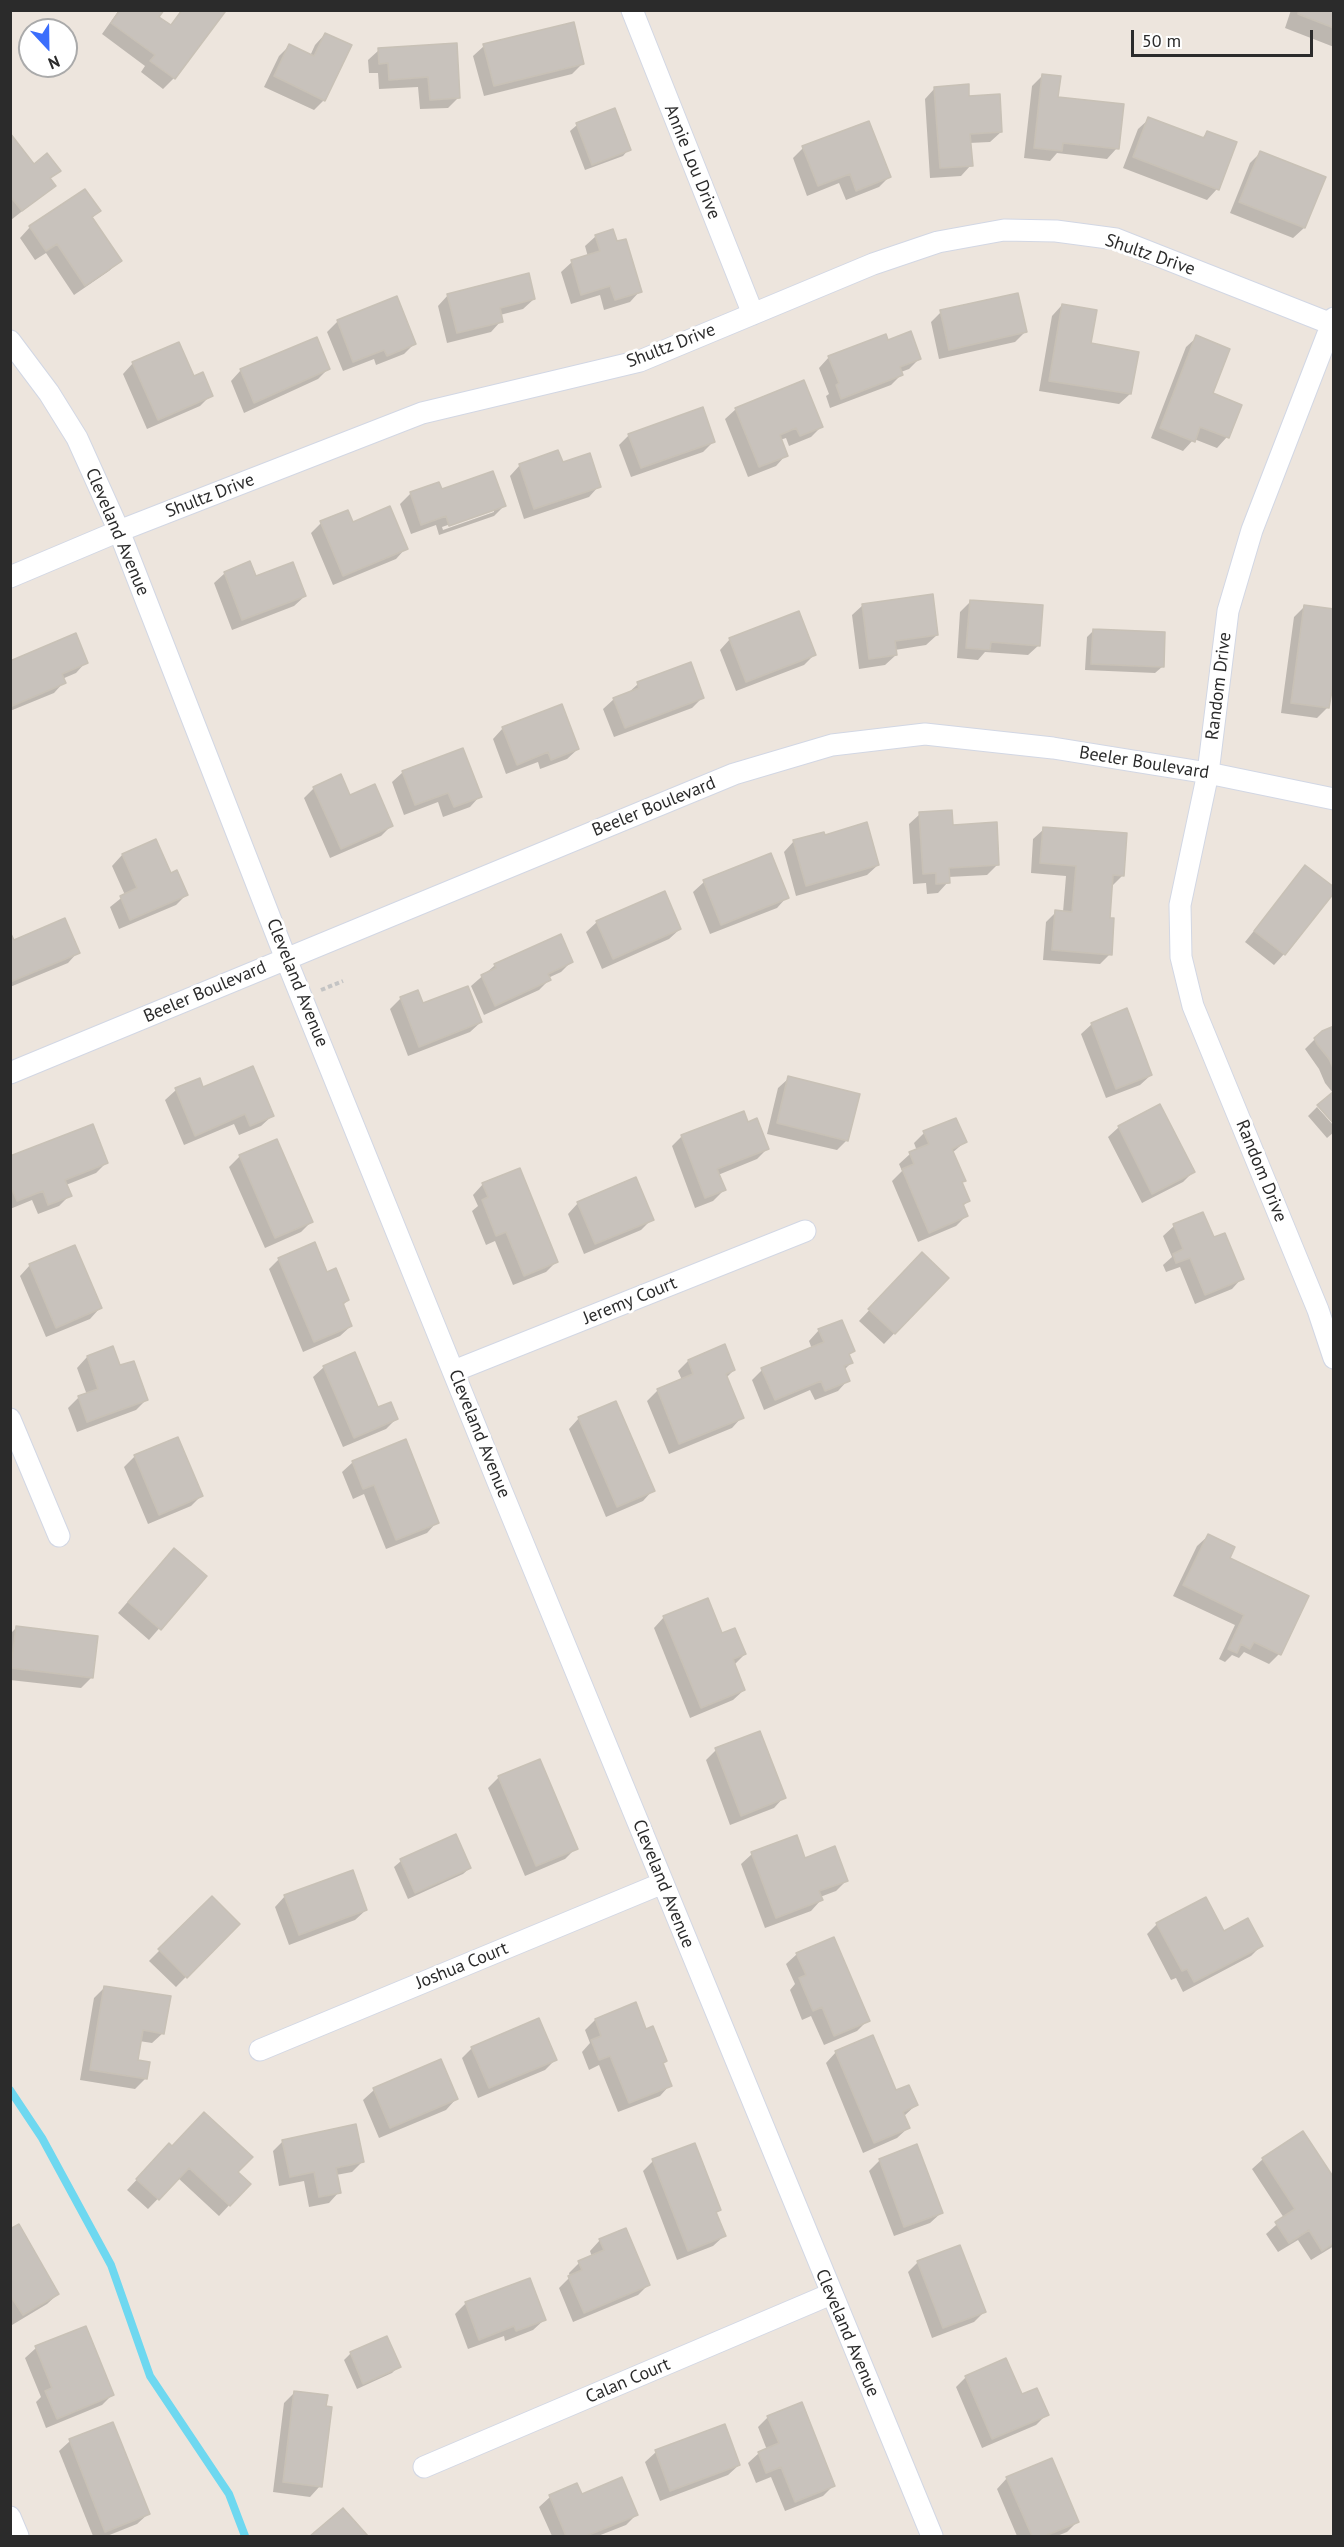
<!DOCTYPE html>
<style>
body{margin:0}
#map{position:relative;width:1344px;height:2547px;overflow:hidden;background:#ede5dd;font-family:"PT Sans",sans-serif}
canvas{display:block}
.frame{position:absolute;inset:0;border:12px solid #2b2b2b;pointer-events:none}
.north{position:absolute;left:18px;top:18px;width:60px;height:60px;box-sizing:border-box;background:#fff;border:2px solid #aaa;border-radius:50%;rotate:158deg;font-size:16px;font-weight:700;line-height:24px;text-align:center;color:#2b2b2b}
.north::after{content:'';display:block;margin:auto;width:21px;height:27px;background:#3b6efc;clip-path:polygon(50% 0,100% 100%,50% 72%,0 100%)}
.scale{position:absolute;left:1131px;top:30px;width:182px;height:27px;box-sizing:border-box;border:3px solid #2b2b2b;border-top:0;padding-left:8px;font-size:18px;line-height:21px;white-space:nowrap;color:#2b2b2b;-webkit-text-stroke:4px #fff;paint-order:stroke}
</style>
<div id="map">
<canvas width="1344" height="2547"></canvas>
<div class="frame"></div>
<div class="north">N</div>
<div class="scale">50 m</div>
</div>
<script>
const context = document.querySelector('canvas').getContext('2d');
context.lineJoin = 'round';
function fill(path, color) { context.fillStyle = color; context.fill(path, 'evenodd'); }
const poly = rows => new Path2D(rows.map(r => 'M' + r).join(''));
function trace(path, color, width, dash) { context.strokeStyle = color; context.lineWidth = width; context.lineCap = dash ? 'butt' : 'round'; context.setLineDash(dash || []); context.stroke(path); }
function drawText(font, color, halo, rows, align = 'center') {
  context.font = font + ' "PT Sans",sans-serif'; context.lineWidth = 6; context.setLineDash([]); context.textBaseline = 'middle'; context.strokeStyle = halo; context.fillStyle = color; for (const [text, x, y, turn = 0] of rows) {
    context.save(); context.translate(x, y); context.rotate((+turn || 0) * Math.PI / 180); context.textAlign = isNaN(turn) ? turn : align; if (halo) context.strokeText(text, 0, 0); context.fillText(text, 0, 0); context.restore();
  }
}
fill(poly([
 [119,10,162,10,157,17,170,26,182,10,220,10,223,13,174,78,163,89,141,72,145,66,102,34],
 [1291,10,1334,10,1334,47,1285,28],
 [325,34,324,100,314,110,264,87,279,56,289,46,310,56,315,45],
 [455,44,459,97,448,108,420,109,418,87,379,89,378,73,369,73,368,60,379,50],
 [484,46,583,63,572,74,484,96,473,56],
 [1043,75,1057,98,1117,148,1107,159,1057,153,1050,161,1024,158,1032,86],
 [935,88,968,98,1001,132,990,142,969,143,971,165,961,176,930,178,925,99],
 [1149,119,1201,139,1208,132,1217,189,1207,200,1123,168,1138,129],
 [577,125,629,149,623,156,585,170,570,131],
 [10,136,33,166,59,171,49,180,54,186,11,220],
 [803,148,889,177,879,187,846,200,839,183,807,196,793,158],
 [1260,153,1324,178,1304,228,1293,238,1230,213,1250,163],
 [99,211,91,219,120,261,109,271,74,295,46,253,35,260,20,238,30,227],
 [596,236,640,291,630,302,604,310,600,295,571,304,561,272,572,262,588,257,585,246],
 [448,295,534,299,523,309,500,315,501,321,491,332,447,343,438,306],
 [1062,305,1090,345,1130,394,1119,404,1039,391,1052,316],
 [941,312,1026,331,1015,342,939,359,931,322],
 [338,321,414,344,404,354,376,365,374,359,343,371,327,332],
 [1197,337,1211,394,1227,437,1217,448,1194,439,1183,451,1151,438,1186,347],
 [887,342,920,358,909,369,901,372,902,374,891,385,830,408,826,396,829,394,819,368,829,357],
 [133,363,194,378,211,395,200,406,147,429,123,374],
 [328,369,318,379,244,413,231,381,241,370],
 [736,409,821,427,811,437,789,446,786,438,780,440,786,455,776,466,748,477,725,419],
 [629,435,714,441,703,452,631,477,619,445],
 [562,464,599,486,589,497,524,519,510,476,520,465],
 [411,493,504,506,494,516,439,535,436,525,411,534,400,504],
 [494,509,494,512,443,530,442,527],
 [321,523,352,524,406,548,396,559,333,585,311,533],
 [225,573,255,578,305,596,294,606,232,630,214,583],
 [970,602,1039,645,1028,655,985,652,978,660,957,658,960,612],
 [863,605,937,635,926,645,895,650,896,655,885,665,859,669,852,615],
 [1304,607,1334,610,1334,690,1330,689,1328,707,1317,718,1281,713,1294,617],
 [1094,630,1162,667,1155,673,1085,670,1087,637],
 [730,639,814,655,804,665,736,691,720,650],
 [10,662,86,662,76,673,62,679,64,682,54,693,10,711],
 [690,664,702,698,692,708,614,737,603,709,614,699,627,694,638,684],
 [503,728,578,749,567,759,540,769,538,762,506,774,493,739],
 [403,772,480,796,470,807,443,817,438,802,404,815,392,782],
 [314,788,349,797,391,826,381,836,330,858,304,798],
 [920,814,952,827,998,864,987,875,948,877,948,882,938,893,927,894,926,883,913,884,909,824],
 [1044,829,1123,875,1112,886,1108,919,1110,954,1100,964,1043,960,1046,922,1056,912,1063,912,1066,876,1031,873,1033,839],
 [824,836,878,865,867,875,796,896,784,852,794,841],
 [156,841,170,875,186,895,176,905,119,929,110,907,125,895,112,866,122,855],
 [1305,867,1284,954,1274,965,1245,942],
 [704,882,787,897,777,908,710,934,693,892],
 [597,922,680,929,669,939,602,969,586,932],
 [10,936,13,942,78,952,68,963,10,987],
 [560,936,571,962,561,972,548,978,549,980,539,990,484,1015,471,986,494,966],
 [401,998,422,1005,481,1022,470,1032,408,1056,390,1009],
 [1092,1024,1151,1075,1140,1085,1106,1098,1081,1034],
 [1334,1028,1334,1122,1333,1093,1325,1083,1319,1069,1305,1049,1315,1039],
 [789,1078,847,1140,837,1150,767,1134,778,1088],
 [202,1089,272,1116,261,1126,239,1135,234,1124,184,1145,165,1100,176,1090],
 [1317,1107,1334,1126,1334,1132,1327,1138,1308,1116],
 [747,1124,767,1149,757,1159,718,1175,724,1190,713,1201,695,1208,672,1146,682,1136],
 [1119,1127,1193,1172,1183,1182,1142,1203,1108,1137],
 [924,1133,965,1142,952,1153,964,1180,961,1183,968,1201,962,1207,966,1216,956,1226,918,1242,892,1181,902,1171,899,1164,910,1154,917,1151,914,1143],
 [240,1156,311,1222,301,1232,265,1248,229,1167],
 [10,1158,106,1163,96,1173,66,1185,70,1195,59,1206,38,1214,32,1200,10,1209],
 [483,1184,556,1262,546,1272,513,1285,495,1241,486,1245,472,1211,478,1206,473,1195],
 [578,1203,652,1219,641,1230,584,1254,568,1214],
 [1174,1226,1213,1239,1242,1278,1232,1289,1195,1304,1180,1267,1166,1272,1163,1265,1172,1257,1163,1236],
 [279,1259,348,1300,342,1306,351,1326,340,1336,303,1352,269,1269],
 [30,1265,100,1308,90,1319,46,1337,20,1276],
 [912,1265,947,1278,884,1344,859,1321],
 [819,1330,853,1351,848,1356,851,1363,844,1370,848,1380,838,1391,815,1400,810,1390,764,1410,752,1380,762,1370,812,1349,809,1341],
 [112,1348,119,1367,146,1400,136,1410,77,1432,68,1408,79,1397,87,1395,77,1368,87,1357],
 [688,1361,734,1370,726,1378,742,1417,732,1428,669,1454,647,1401,657,1391,682,1380,678,1371],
 [324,1367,377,1409,396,1419,386,1429,343,1447,313,1377],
 [579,1418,653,1490,643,1501,606,1517,569,1429],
 [177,1439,201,1496,191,1506,148,1524,124,1467,135,1456],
 [353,1462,437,1522,427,1533,386,1549,364,1494,353,1499,342,1472],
 [1208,1536,1228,1559,1279,1654,1269,1664,1244,1652,1239,1658,1232,1655,1225,1662,1219,1659,1235,1625,1173,1596,1197,1546],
 [164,1560,205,1576,149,1640,118,1613],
 [664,1617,745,1654,734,1665,744,1690,733,1700,690,1718,654,1628],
 [16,1628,91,1678,81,1688,10,1680,10,1634],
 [716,1750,784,1797,774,1808,730,1825,706,1760],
 [499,1777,576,1848,565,1859,525,1876,488,1788],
 [752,1854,847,1880,836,1891,820,1897,821,1900,811,1911,765,1928,741,1864],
 [401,1861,470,1868,463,1874,408,1899,394,1867],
 [285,1896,366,1910,355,1920,289,1945,275,1907],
 [212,1898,238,1924,176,1987,149,1961],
 [1157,1924,1223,1933,1261,1946,1251,1956,1183,1992,1176,1978,1171,1980,1147,1934],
 [797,1954,868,2020,857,2031,824,2045,811,2016,802,2020,790,1990,795,1984,786,1964],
 [105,1987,163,2033,152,2043,139,2041,136,2061,146,2078,135,2089,80,2080,94,1998],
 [595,2020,646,2031,666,2060,662,2064,670,2085,660,2096,618,2112,599,2065,589,2070,582,2052,590,2043,585,2030],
 [472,2048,555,2060,545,2070,478,2098,462,2058],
 [836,2052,916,2105,903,2117,908,2128,897,2138,863,2153,826,2063],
 [374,2090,456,2099,446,2110,379,2138,363,2100],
 [283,2141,362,2162,352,2172,336,2175,339,2192,329,2203,309,2207,304,2181,279,2186,273,2151],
 [159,2156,236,2172,249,2184,219,2216,178,2178,148,2209,127,2190],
 [1263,2159,1334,2181,1334,2246,1311,2260,1298,2240,1278,2252,1266,2234,1284,2218,1252,2169],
 [880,2160,941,2213,930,2223,894,2236,869,2171],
 [653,2161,720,2210,715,2214,724,2236,713,2246,677,2260,643,2171],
 [10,2231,58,2294,47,2304,12,2325],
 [600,2240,648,2285,638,2295,573,2322,559,2288,570,2277,569,2273,579,2263,592,2257,590,2251],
 [918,2262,984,2312,974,2322,932,2338,908,2272],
 [466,2303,544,2320,533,2330,505,2341,504,2336,468,2349,455,2314],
 [386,2338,399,2366,392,2373,357,2389,344,2360,350,2354],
 [36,2348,112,2395,102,2405,46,2428,36,2402,41,2397,25,2358],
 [966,2377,1021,2396,1047,2414,1036,2425,982,2448,956,2387],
 [295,2392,320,2486,310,2497,273,2492,284,2403],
 [768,2417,834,2485,823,2496,785,2511,771,2477,756,2483,748,2463,759,2453,767,2450,758,2427],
 [70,2441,148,2514,137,2524,107,2536,93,2536,59,2451],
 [656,2452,739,2465,728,2475,660,2501,645,2462],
 [1007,2478,1077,2522,1067,2532,1057,2536,1017,2536,997,2489],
 [581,2496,636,2515,626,2525,598,2536,552,2536,539,2507,550,2497],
 [343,2510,366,2536,312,2536]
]), '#0003');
trace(poly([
 [10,2090,42,2138,111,2265,150,2376,229,2494,245,2536]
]), '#6ed8f0', 8);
const building = poly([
 [120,10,164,10,159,17,171,25,182,10,222,10,225,12,175,79,150,61,155,55,111,23,120,10],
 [1299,10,1334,10,1334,28,1298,14,1299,10],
 [574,22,584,64,494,86,483,44,574,22],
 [325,33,352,45,325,101,274,76,289,44,314,56,325,33],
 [457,43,460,98,430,100,428,77,389,80,388,63,379,64,378,48,457,43],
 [1042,74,1061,76,1058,97,1124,104,1119,149,1063,143,1062,151,1034,148,1042,74],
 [969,84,969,96,1000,94,1002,132,970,134,973,166,940,168,934,87,969,84],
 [615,108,631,150,592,165,576,123,615,108],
 [1148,117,1204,138,1207,131,1237,142,1219,190,1133,157,1148,117],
 [869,121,891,177,856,191,850,174,818,186,802,146,869,121],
 [10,133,34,164,47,153,61,171,50,178,56,186,22,211,10,196,10,133],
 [1260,151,1326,177,1305,228,1239,202,1260,151],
 [85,189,101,211,92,217,122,261,85,286,57,244,46,251,29,226,85,189],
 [613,229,617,241,626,239,642,292,615,300,610,286,581,295,571,260,600,251,595,235,613,229],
 [529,273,535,299,500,308,503,322,457,333,447,294,529,273],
 [1018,293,1027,332,949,350,940,310,1018,293],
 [397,296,416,344,387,356,384,350,353,362,337,320,397,296],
 [1062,304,1097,310,1091,343,1139,352,1131,394,1049,381,1062,304],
 [911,331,921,359,900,367,903,375,841,399,836,385,839,383,828,356,886,334,888,340,911,331],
 [1196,335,1230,349,1213,393,1242,405,1229,438,1200,427,1195,442,1160,428,1196,335],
 [317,337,330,369,254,403,240,369,317,337],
 [179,342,194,376,203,372,213,396,158,420,132,362,179,342],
 [804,380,823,427,800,436,796,428,780,435,788,456,759,467,735,408,804,380],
 [703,407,715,442,641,468,628,434,703,407],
 [558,450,563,462,590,453,601,487,534,509,519,464,558,450],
 [493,471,506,506,449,526,446,516,421,525,410,492,439,482,442,489,493,471],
 [390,506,408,549,343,576,320,521,348,510,353,522,390,506],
 [250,561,256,576,293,562,306,596,242,620,224,572,250,561],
 [933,594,938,635,895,641,897,655,869,659,862,604,933,594],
 [970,600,1043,605,1040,646,991,642,990,650,966,648,970,600],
 [1304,605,1334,609,1334,679,1329,708,1291,703,1304,605],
 [799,611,816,655,746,682,729,638,799,611],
 [1093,629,1165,632,1164,667,1091,664,1093,629],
 [76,633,88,663,62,674,66,683,12,706,10,661,76,633],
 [691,662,704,698,625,728,613,698,639,688,637,682,691,662],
 [562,704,579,749,551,760,548,752,517,765,502,727,562,704],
 [463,748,482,797,454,807,448,793,415,805,402,771,463,748],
 [341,774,350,795,375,784,393,826,341,849,313,787,341,774],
 [952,810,953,825,997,822,999,865,949,868,950,883,936,884,936,873,923,874,919,812,952,810],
 [867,822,879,865,806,886,793,840,824,832,825,835,867,822],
 [1043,827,1127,833,1124,876,1113,875,1110,918,1114,918,1112,955,1052,950,1055,910,1072,912,1076,866,1040,863,1043,827],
 [156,839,171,873,177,870,188,895,130,920,120,896,137,888,122,854,156,839],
 [771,853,789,898,721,925,703,880,771,853],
 [1305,865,1334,887,1334,893,1285,955,1254,931,1305,865],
 [665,891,681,929,613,959,596,921,665,891],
 [65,918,80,953,10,982,10,932,14,940,65,918],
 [561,934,573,962,548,974,551,980,495,1006,481,975,496,968,494,964,561,934],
 [468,986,482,1022,419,1047,400,997,418,990,423,1003,468,986],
 [1127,1008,1152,1075,1116,1089,1091,1023,1127,1008],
 [1334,1026,1334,1070,1329,1059,1317,1044,1314,1038,1322,1031,1334,1026],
 [253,1066,274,1116,250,1126,245,1114,195,1136,175,1088,200,1078,203,1087,253,1066],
 [788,1076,860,1094,848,1141,777,1123,788,1076],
 [1334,1091,1334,1124,1317,1105,1334,1091],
 [1160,1104,1195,1172,1152,1194,1118,1126,1160,1104],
 [744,1111,748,1122,757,1118,769,1149,717,1169,726,1190,705,1198,681,1135,744,1111],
 [956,1118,967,1142,952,1149,966,1181,962,1182,970,1201,963,1204,968,1216,929,1233,902,1169,914,1164,909,1152,929,1144,923,1131,956,1118],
 [93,1124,108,1163,65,1180,72,1196,48,1205,43,1191,17,1201,10,1185,10,1156,93,1124],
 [277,1139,313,1222,275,1238,239,1155,277,1139],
 [520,1168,558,1262,524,1276,506,1232,496,1236,482,1200,488,1197,482,1183,520,1168],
 [636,1177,654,1220,595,1244,577,1202,636,1177],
 [1203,1212,1214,1237,1225,1233,1244,1279,1205,1295,1190,1258,1176,1263,1173,1254,1183,1249,1173,1224,1203,1212],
 [315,1242,327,1272,336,1268,349,1300,343,1303,352,1326,314,1342,278,1258,315,1242],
 [75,1245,102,1308,56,1328,29,1264,75,1245],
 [922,1252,949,1278,895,1334,868,1309,922,1252],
 [842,1320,855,1351,849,1354,853,1363,844,1366,850,1381,825,1391,821,1381,775,1400,761,1368,824,1342,818,1329,842,1320],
 [725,1344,735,1370,726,1374,744,1418,679,1444,657,1389,693,1374,688,1360,725,1344],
 [113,1346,120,1365,134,1361,148,1400,87,1422,78,1396,98,1389,87,1356,113,1346],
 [355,1352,378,1407,391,1402,398,1419,354,1438,323,1366,355,1352],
 [616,1401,655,1491,617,1507,578,1417,616,1401],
 [178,1437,203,1496,159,1515,134,1455,178,1437],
 [406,1439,439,1523,396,1540,374,1485,363,1489,352,1461,406,1439],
 [1208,1534,1235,1547,1230,1558,1309,1596,1281,1655,1254,1642,1250,1649,1241,1644,1237,1653,1228,1649,1244,1615,1183,1585,1208,1534],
 [174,1548,207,1576,161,1630,128,1602,174,1548],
 [708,1598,722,1633,735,1628,746,1654,733,1659,745,1690,701,1708,663,1616,708,1598],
 [16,1626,98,1636,93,1678,11,1668,16,1626],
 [760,1731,786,1798,741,1816,715,1748,760,1731],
 [540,1759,578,1849,536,1866,498,1776,540,1759],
 [456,1834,471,1868,415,1893,400,1859,456,1834],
 [797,1835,805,1858,835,1846,848,1881,819,1891,823,1900,776,1918,751,1852,797,1835],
 [353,1870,367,1910,299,1935,284,1895,353,1870],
 [212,1896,240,1924,187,1978,158,1949,212,1896],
 [1206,1897,1224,1931,1248,1918,1263,1946,1194,1982,1187,1969,1182,1971,1156,1923,1206,1897],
 [834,1937,870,2021,834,2036,822,2007,813,2011,799,1978,806,1975,796,1953,834,1937],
 [104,1986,171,1996,164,2034,143,2030,138,2060,150,2062,147,2079,90,2070,104,1986],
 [636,2002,646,2029,653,2026,667,2061,663,2063,672,2086,629,2103,610,2056,599,2060,591,2040,601,2036,595,2019,636,2002],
 [539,2018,557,2060,489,2088,471,2047,539,2018],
 [873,2035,896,2090,909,2085,918,2105,903,2112,910,2128,874,2143,835,2051,873,2035],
 [441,2059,458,2099,390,2128,373,2088,441,2059],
 [204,2112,253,2157,238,2172,251,2184,230,2206,189,2168,159,2200,136,2179,169,2143,172,2146,204,2112],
 [356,2124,364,2162,336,2168,341,2193,319,2197,314,2172,290,2177,282,2140,356,2124],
 [1303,2131,1334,2178,1334,2243,1322,2251,1309,2230,1289,2243,1275,2222,1295,2209,1262,2158,1303,2131],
 [695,2143,721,2210,716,2212,726,2236,688,2251,652,2159,695,2143],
 [917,2144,943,2213,904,2227,879,2159,917,2144],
 [19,2224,59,2294,23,2315,10,2295,10,2229,19,2224],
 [626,2228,650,2285,584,2313,568,2276,582,2270,578,2261,604,2250,599,2239,626,2228],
 [960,2245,986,2312,943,2328,917,2261,960,2245],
 [530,2278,546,2320,516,2331,514,2326,479,2340,465,2302,530,2278],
 [86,2326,114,2395,57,2419,45,2391,52,2388,35,2346,86,2326],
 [387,2336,401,2367,363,2384,350,2352,387,2336],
 [1006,2358,1022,2394,1037,2388,1049,2415,992,2439,965,2376,1006,2358],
 [294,2391,328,2395,326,2406,332,2407,322,2487,283,2482,294,2391],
 [802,2402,835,2486,795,2502,781,2467,766,2473,758,2452,779,2443,767,2416,802,2402],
 [113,2422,150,2514,105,2532,69,2439,113,2422],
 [725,2424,740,2465,670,2491,655,2450,725,2424],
 [1052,2458,1079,2522,1045,2536,1032,2536,1006,2477,1052,2458],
 [622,2477,638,2515,586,2536,566,2536,549,2495,577,2483,582,2494,622,2477],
 [343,2508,368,2536,310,2536,343,2508]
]);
fill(building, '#c8c2bc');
trace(building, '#c8c1b6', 1.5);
const minor = poly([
 [632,10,753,314],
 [1334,318,1252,530,1228,611,1208,773,1180,905,1181,957,1193,1006,1318,1310,1334,1358],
 [10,341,49,393,77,438,119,531,286,959,502,1492,932,2536],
 [10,577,119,531,422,413,640,361,873,264,938,242,1004,230,1056,231,1116,239,1334,325],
 [10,1073,734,774,832,745,925,734,1053,748,1208,773,1334,799],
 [454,1371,805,1231],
 [10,1419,59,1536],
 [260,2050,663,1883],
 [424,2467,831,2294],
 [10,2517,18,2536]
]);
trace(minor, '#d2d7e4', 23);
trace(poly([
 [321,990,343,981]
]), '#c4c4c4', 4, [4.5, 3]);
trace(minor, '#fff', 21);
drawText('18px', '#2b2b2b', '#fff', [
 ["Annie Lou Drive",692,162,68],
 ["Shultz Drive",1150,255,19],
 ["Shultz Drive",671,346,-21],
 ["Shultz Drive",210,496,-21],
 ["Cleveland Avenue",117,532,67],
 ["Random Drive",1219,686,-83],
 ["Beeler Boulevard",1144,763,9],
 ["Beeler Boulevard",654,807,-22],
 ["Cleveland Avenue",297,983,68],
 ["Beeler Boulevard",205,992,-23],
 ["Random Drive",1261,1171,68],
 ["Jeremy Court",630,1301,-22],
 ["Cleveland Avenue",479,1434,68],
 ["Cleveland Avenue",663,1884,68],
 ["Joshua Court",462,1966,-22],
 ["Cleveland Avenue",847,2333,67],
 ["Calan Court",628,2381,-23]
]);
</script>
